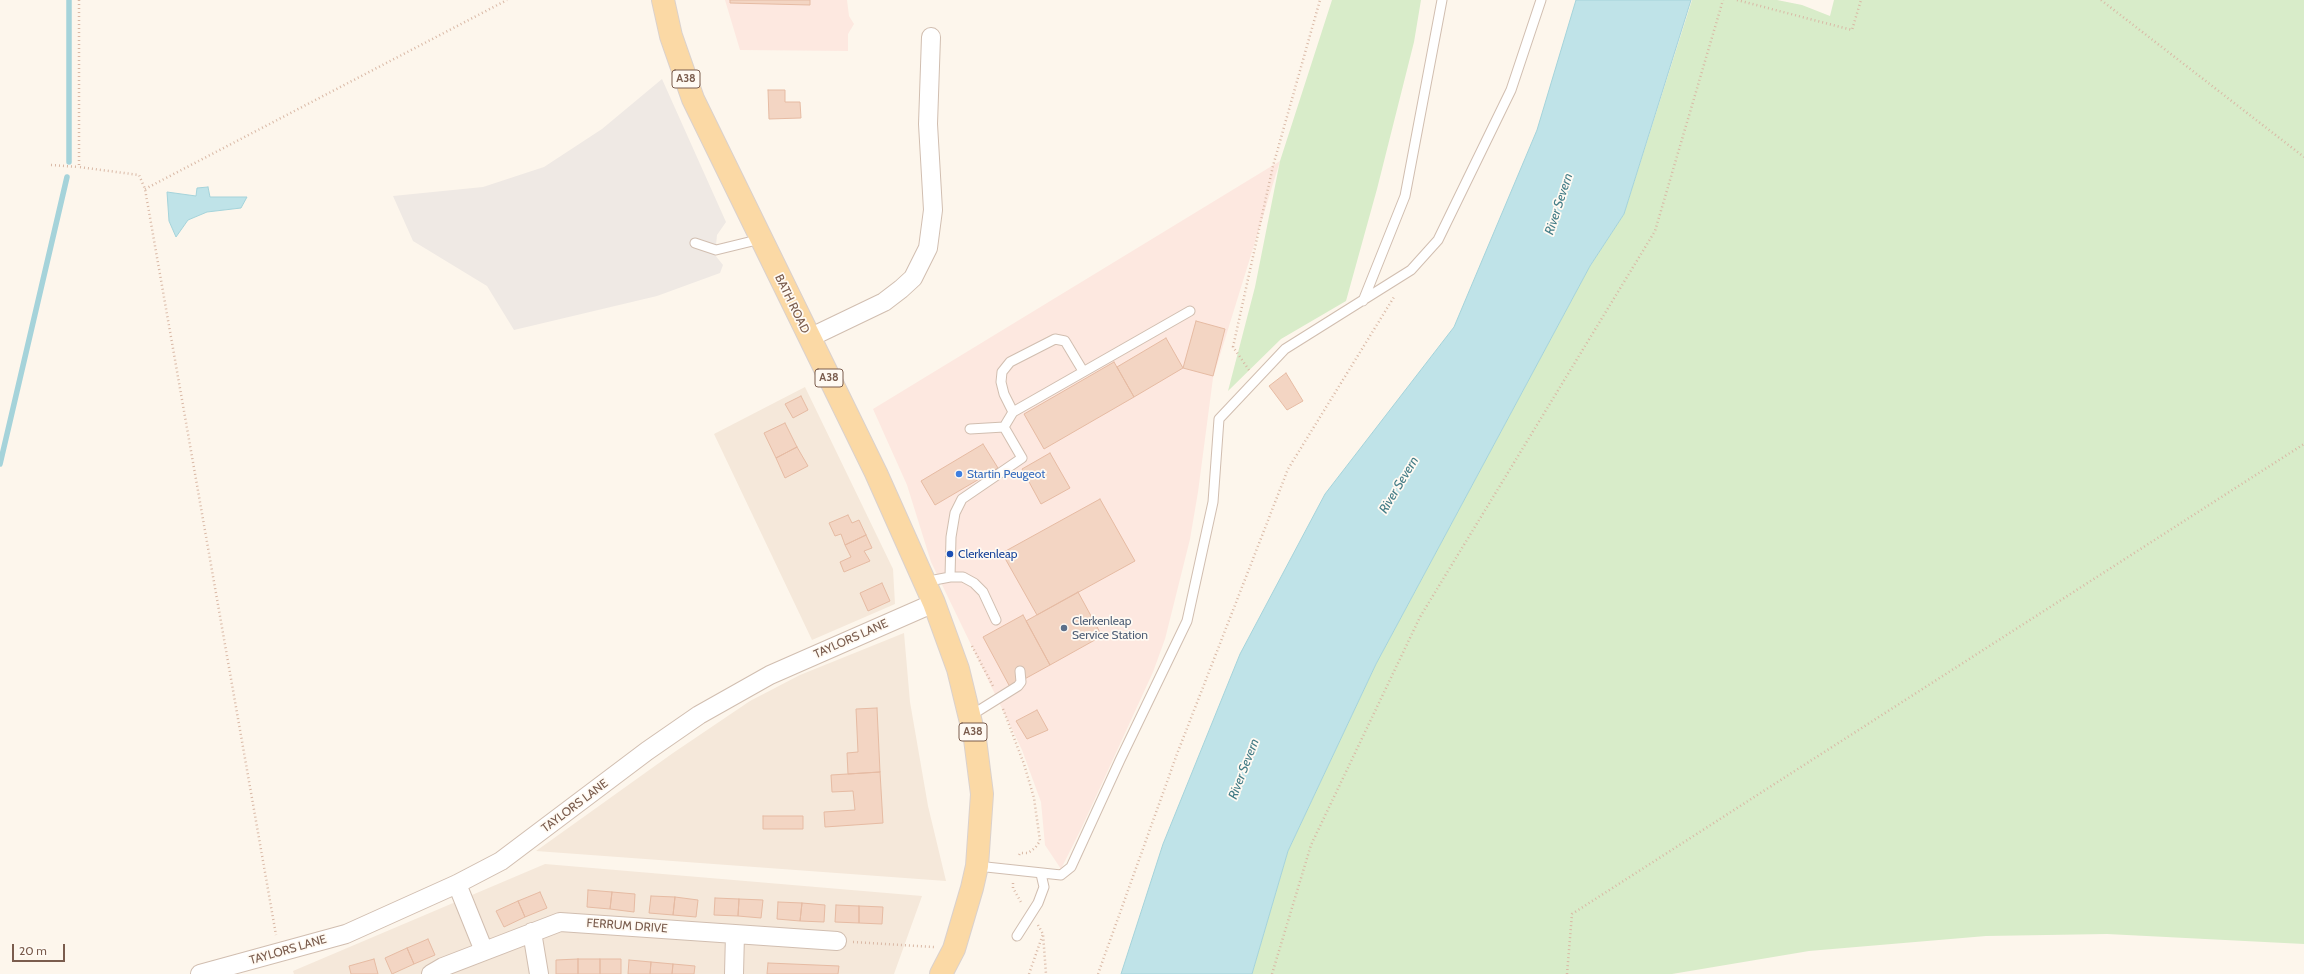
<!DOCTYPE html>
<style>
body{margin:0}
#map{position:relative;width:2304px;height:974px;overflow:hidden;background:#fdf6ec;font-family:Cabin,sans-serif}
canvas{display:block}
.scale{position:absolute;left:12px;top:944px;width:53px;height:18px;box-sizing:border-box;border:2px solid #7a5c4d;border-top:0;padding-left:5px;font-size:12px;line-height:14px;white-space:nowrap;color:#7a5c4d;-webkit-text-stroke:3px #fffaf3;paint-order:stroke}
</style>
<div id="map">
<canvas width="2304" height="974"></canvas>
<div class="scale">20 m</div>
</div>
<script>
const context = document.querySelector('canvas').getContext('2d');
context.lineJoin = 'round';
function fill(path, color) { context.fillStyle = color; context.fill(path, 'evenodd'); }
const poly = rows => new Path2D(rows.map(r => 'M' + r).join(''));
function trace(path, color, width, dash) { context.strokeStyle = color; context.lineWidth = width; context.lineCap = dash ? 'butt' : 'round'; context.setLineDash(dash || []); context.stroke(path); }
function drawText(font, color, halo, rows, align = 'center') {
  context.font = font + ' Cabin,sans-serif'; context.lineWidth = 3.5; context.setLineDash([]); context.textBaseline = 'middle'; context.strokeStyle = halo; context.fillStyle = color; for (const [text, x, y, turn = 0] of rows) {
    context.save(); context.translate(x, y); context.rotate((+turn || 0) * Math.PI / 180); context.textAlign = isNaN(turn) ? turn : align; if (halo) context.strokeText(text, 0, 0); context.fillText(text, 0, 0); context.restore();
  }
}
fill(poly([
 [805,387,893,569,895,604,812,640,714,434],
 [904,633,910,702,928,806,946,881,536,851,673,753,750,701,800,675],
 [545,864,922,896,894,974,294,974,293,971]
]), '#f5e8da');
fill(poly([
 [725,0,847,0,849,16,854,24,848,34,848,51,740,50],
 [1280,161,1213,378,1198,492,1190,539,1165,639,1153,672,1082,827,1061,869,1045,845,1041,802,1022,750,931,562,907,485,873,409]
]), '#fde8e0');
fill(poly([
 [662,79,726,222,717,235,715,255,723,265,720,273,657,296,514,330,487,286,413,241,393,196,483,187,544,167,602,129]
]), '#efe9e4');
fill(poly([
 [1332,0,1421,0,1414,42,1377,189,1346,301,1281,339,1228,391,1255,287,1280,161],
 [1692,0,1777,0,1802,5,1830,16,1834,0,2304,0,2304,944,2107,934,1986,936,1809,951,1672,974,1252,974,1288,851,1376,664,1590,266,1624,214]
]), '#d8ecc9');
const water = poly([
 [1576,0,1691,0,1624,214,1590,266,1376,664,1288,851,1252,974,1121,974,1163,844,1240,654,1325,494,1454,327,1537,130,1576,0],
 [208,187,210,197,247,197,241,208,207,212,188,220,176,237,169,221,167,192,196,196,197,188,208,187]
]);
fill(water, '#bfe3e8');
trace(water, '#a5d3da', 1);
trace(poly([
 [69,162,69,0],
 [0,464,67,177]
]), '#a5d3da', 5.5);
const building = poly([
 [730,0,810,0,810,5,730,3,730,0],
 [768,90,785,90,785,102,800,102,801,118,769,119,768,90],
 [1196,321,1225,329,1213,376,1183,368,1196,321],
 [1166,338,1183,368,1134,397,1117,367,1166,338],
 [1114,362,1134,397,1044,449,1024,414,1114,362],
 [1286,373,1303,401,1287,410,1269,386,1286,373],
 [801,396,808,410,793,418,785,404,801,396],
 [785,423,797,447,776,458,764,433,785,423],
 [983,444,998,468,935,505,921,481,983,444],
 [797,447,808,466,785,478,776,458,797,447],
 [1050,453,1070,488,1041,504,1022,469,1050,453],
 [1100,499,1135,561,1037,615,1002,553,1100,499],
 [848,515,852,523,859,520,866,535,845,545,841,534,835,536,829,523,848,515],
 [866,535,872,548,864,551,870,561,844,572,840,562,851,557,845,545,866,535],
 [882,583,890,601,868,611,860,593,882,583],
 [1078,592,1102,636,1050,665,1026,621,1078,592],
 [1023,615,1050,665,1010,687,983,637,1023,615],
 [877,708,880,772,848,774,847,753,858,752,856,709,877,708],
 [1037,710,1048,730,1027,739,1016,721,1037,710],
 [880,772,883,823,825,827,824,812,855,810,853,791,832,792,831,775,880,772],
 [763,816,803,816,803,829,763,829,763,816],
 [588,890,612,892,610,909,587,907,588,890],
 [540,892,547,908,525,917,518,901,540,892],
 [612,892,635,894,634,912,610,909,612,892],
 [651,896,675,897,673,915,649,913,651,896],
 [675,897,698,900,696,917,673,915,675,897],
 [715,898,739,899,738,916,714,915,715,898],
 [739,899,763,900,761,918,738,916,739,899],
 [518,901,525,917,504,927,496,911,518,901],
 [778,902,802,903,800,921,777,919,778,902],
 [802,903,825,905,824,922,800,921,802,903],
 [836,905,859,906,859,923,835,922,836,905],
 [859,906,883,907,882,924,859,923,859,906],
 [428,939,435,955,414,964,407,948,428,939],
 [407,948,414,964,392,974,385,958,407,948],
 [374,959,378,974,351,974,349,966,374,959],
 [578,959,600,959,600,974,578,974,578,959],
 [578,959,578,974,556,974,556,960,578,959],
 [600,959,621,959,621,974,600,974,600,959],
 [629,960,651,962,650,974,628,974,629,960],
 [651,962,673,964,672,974,650,974,651,962],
 [768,963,839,966,838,974,767,974,768,963],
 [673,964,695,966,694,974,672,974,673,964]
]);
fill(building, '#f3d5c3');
trace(building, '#e6bba3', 1);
const lane = poly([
 [695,243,716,250,761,239],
 [1363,301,1405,196,1442,0],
 [1013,412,1004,394,1001,382,1002,372,1010,362,1055,339,1065,341,1083,371],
 [970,429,1004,427],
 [950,577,951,537,955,513,962,499,1022,458,1004,427,1013,412,1190,311],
 [924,582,950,577,963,577,974,583,983,592,996,620],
 [970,716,1018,686,1021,682,1020,671],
 [977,866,1061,875,1071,867,1120,760,1187,621,1213,502,1219,419,1285,349,1411,270,1438,240,1511,90,1541,0],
 [1017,936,1038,903,1044,887,1041,874]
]);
const street = poly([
 [809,338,884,302,901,289,913,278,928,248,933,210,928,124,931,37],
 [457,884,484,951],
 [532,932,539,974],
 [735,934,837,941],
 [200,974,346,934,457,884,501,861,647,751,699,715,770,675,934,603],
 [431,974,443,967,560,922,735,934,734,974]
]);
const primary = poly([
 [663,0,671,36,693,99,876,473,934,603,958,669,975,739,982,794,977,866,972,888,954,949,941,974]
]);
trace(lane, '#d1beb0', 11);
trace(street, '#d1beb0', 20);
trace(primary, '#dad1cd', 24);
trace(poly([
 [79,0,79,167,139,175,145,189,276,935],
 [1737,0,1852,30,1861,0],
 [2101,0,2304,157],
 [51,165,79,167],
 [145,189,507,0],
 [1249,370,1233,347,1273,166,1320,0],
 [972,646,993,686],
 [1003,709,1024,764,1034,798,1040,841,1035,848,1028,853,1020,853,1018,857],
 [1013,883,1013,888,1022,904],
 [1038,925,1043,934,1046,974],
 [853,942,934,947],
 [1029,974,1043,934],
 [1098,974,1177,754,1288,469,1394,297],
 [1272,974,1311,845,1420,617,1655,231,1723,0],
 [1567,974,1572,914,2304,444]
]), '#d9b8a5', 2.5, [1, 3]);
trace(lane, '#fff', 9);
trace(street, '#fff', 18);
trace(primary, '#fbd9a5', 22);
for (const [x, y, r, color] of [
 [959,474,4,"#3f7fe0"],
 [950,554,4,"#1a4fb4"],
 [1064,628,4,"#5c6f8a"]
]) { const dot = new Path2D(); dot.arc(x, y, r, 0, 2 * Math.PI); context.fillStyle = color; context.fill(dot); trace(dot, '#fffaf3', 1.5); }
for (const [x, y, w] of [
 [686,79,28],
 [829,378,28],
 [973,732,28]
]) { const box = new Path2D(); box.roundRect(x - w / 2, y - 9, w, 18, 3); context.fillStyle = '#fffaf3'; context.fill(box); trace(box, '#7a5c4d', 1); }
drawText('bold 11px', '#7a5c4d', null, [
 ["A38",686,79],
 ["A38",829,378],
 ["A38",973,732]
]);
drawText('12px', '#7a5c4d', '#fffaf3', [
 ["BATH ROAD",792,304,64],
 ["TAYLORS LANE",851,639,-24],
 ["TAYLORS LANE",575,806,-37],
 ["FERRUM DRIVE",627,926,4],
 ["TAYLORS LANE",288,950,-16]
]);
drawText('12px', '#366cbe', '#fffaf3', [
 ["Startin Peugeot",967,474]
], 'left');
drawText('12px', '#164399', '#fffaf3', [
 ["Clerkenleap",958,554]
], 'left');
drawText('12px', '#4e5e75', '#fffaf3', [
 ["Clerkenleap",1072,621],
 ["Service Station",1072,635]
], 'left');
drawText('italic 13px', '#437c86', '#fffaf3', [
 ["River Severn",1559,204,-72],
 ["River Severn",1399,485,-59],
 ["River Severn",1244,769,-69]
]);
</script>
